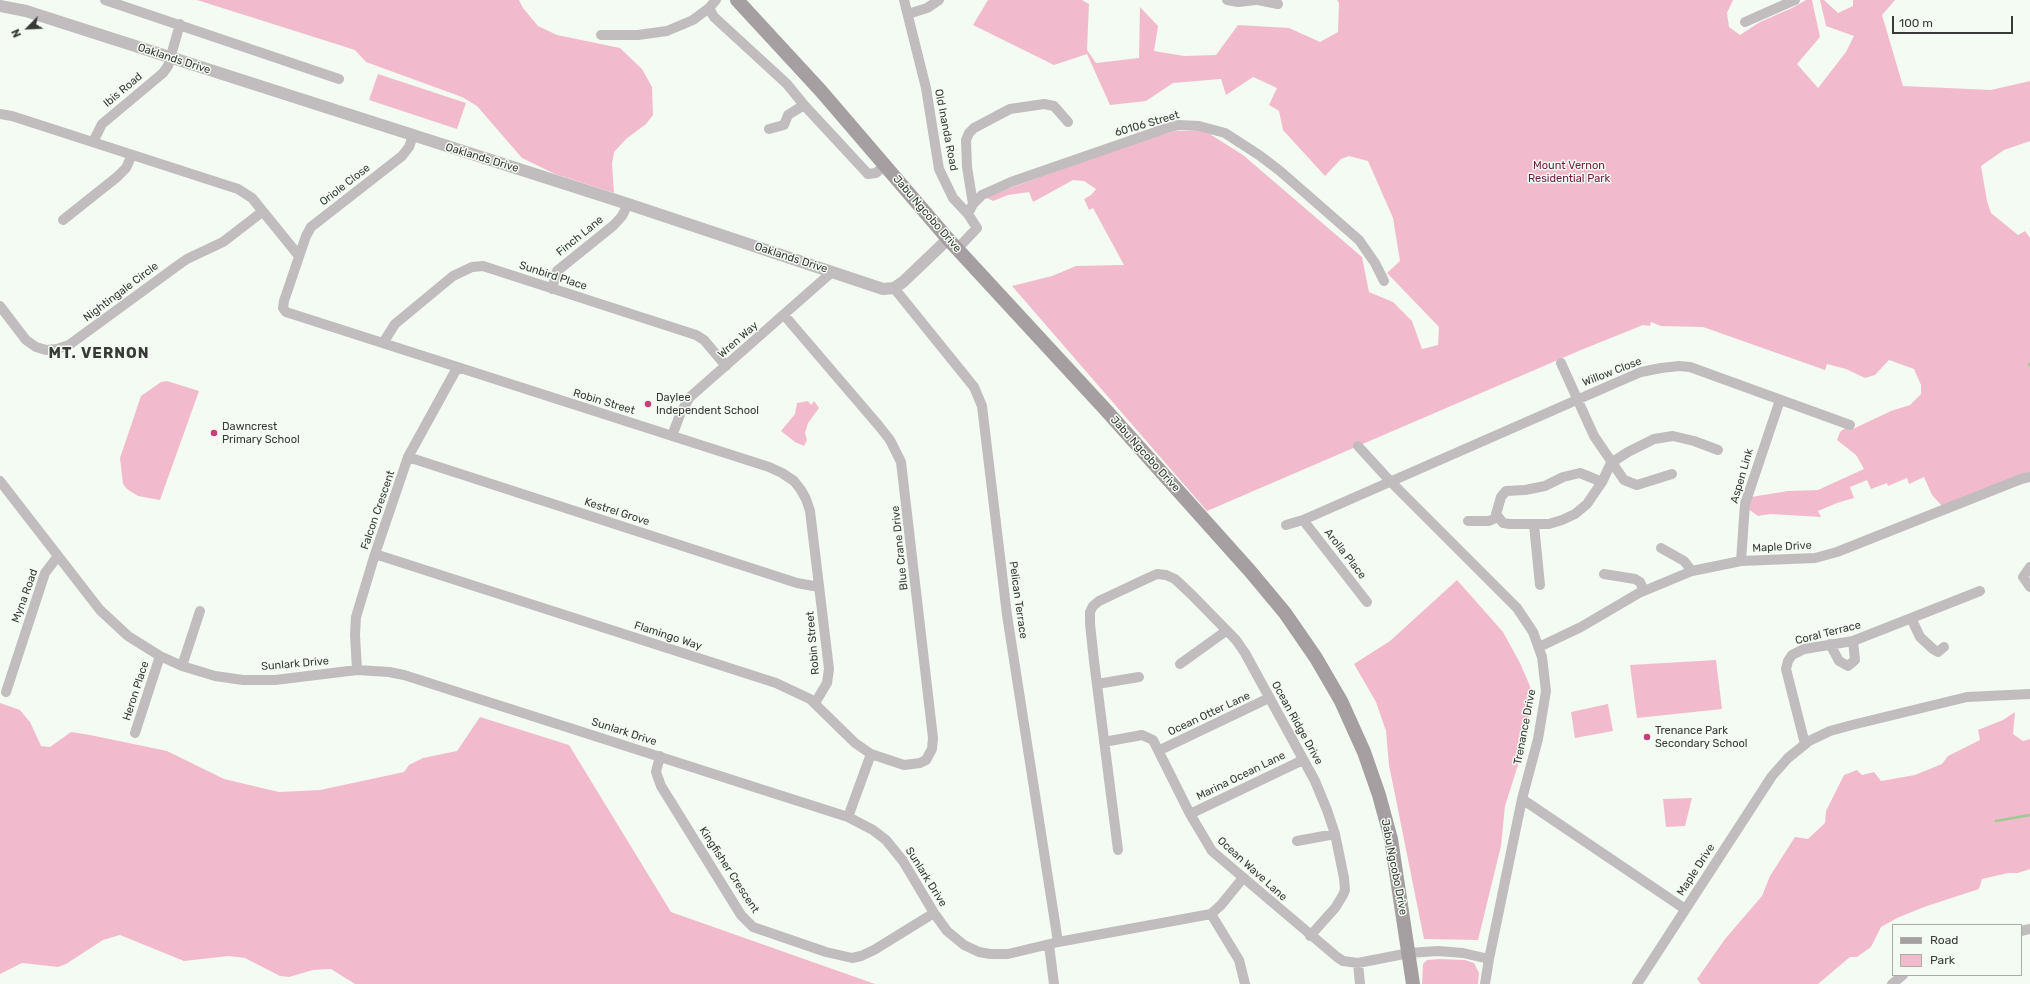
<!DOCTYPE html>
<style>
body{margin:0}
#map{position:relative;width:2030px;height:984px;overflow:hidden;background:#f4fbf3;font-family:Rubik,sans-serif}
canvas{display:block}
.legend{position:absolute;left:1892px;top:924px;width:130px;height:52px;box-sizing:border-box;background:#f4fbf3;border:1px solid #a9aea8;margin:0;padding:5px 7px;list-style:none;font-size:12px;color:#383a37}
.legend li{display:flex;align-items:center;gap:8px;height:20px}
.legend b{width:20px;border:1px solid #a9aea8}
.north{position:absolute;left:8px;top:8px;width:40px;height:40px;-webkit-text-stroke:3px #f4fbf3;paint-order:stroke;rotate:246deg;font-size:11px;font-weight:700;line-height:16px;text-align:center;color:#383a37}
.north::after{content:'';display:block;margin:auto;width:14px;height:18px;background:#383a37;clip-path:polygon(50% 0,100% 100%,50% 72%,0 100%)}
.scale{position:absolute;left:1892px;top:16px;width:121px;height:18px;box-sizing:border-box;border:2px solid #383a37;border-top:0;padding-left:5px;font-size:12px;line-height:14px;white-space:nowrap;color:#383a37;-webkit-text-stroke:3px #f4fbf3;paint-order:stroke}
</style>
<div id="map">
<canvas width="2030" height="984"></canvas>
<ul class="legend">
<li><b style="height:5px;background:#a59fa1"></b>Road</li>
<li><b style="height:11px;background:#f2bbcd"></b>Park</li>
</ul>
<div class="north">N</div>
<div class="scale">100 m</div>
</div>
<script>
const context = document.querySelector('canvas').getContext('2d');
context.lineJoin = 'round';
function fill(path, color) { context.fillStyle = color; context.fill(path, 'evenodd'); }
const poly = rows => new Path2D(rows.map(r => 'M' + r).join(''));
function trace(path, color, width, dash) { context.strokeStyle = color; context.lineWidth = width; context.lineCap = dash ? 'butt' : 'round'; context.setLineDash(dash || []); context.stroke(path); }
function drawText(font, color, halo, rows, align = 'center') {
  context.font = font + ' Rubik,sans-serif'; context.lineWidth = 3; context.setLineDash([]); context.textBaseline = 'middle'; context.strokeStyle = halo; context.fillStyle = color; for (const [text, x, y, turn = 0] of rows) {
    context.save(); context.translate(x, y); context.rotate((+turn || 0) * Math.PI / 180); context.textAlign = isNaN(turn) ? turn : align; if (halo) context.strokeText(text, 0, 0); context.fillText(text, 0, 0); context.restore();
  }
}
fill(poly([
 [197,0,519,0,523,8,538,26,557,35,620,48,642,69,652,87,653,115,646,124,626,139,614,152,612,164,614,193,555,174,522,158,477,106,462,97,366,62,355,50],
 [988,0,1082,0,1089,4,1087,50,1096,63,1139,58,1140,7,1158,26,1154,51,1184,56,1216,55,1238,25,1289,28,1320,42,1338,32,1339,3,1337,0,1733,0,1727,13,1729,27,1740,35,1760,22,1792,8,1806,0,1812,0,1820,37,1797,64,1818,88,1846,52,1854,36,1826,26,1820,0,1824,0,1838,13,1853,6,1853,0,1895,0,1882,15,1903,86,1991,90,2030,81,2030,141,2004,150,1981,166,1987,201,1991,213,2018,235,2025,231,2030,238,2030,473,1942,506,1932,495,1924,477,1909,484,1907,478,1888,486,1887,483,1871,489,1867,480,1850,487,1854,498,1837,503,1818,511,1821,517,1770,514,1758,516,1748,509,1751,497,1788,491,1818,490,1864,469,1856,455,1837,440,1840,432,1845,428,1853,429,1891,411,1910,405,1921,394,1921,385,1914,369,1889,360,1875,375,1865,378,1846,369,1827,364,1825,370,1703,327,1661,326,1651,322,1650,326,1643,325,1581,350,1207,511,1012,286,1052,276,1076,266,1124,265,1093,208,1089,210,1084,199,1091,195,1096,189,1084,181,1073,180,1033,202,1029,192,1008,195,993,201,985,197,1154,136,1176,131,1205,131,1243,155,1362,257,1369,292,1393,302,1412,321,1422,349,1438,345,1439,327,1387,273,1400,261,1393,218,1368,161,1349,156,1341,159,1325,176,1283,130,1279,111,1269,105,1277,88,1253,77,1226,95,1221,79,1173,83,1146,101,1110,105,1087,54,1054,65,973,25],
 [378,74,466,103,457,129,369,100],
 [167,381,199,391,160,500,138,496,127,489,123,484,120,458,141,396,161,382],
 [808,401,811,405,814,401,819,408,808,423,805,433,807,440,804,446,795,442,781,431,795,414,797,403],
 [1457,580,1503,632,1520,663,1530,686,1533,701,1522,742,1518,765,1505,806,1501,846,1478,940,1424,939,1389,765,1386,731,1376,702,1354,664,1390,641],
 [1716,660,1722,709,1637,718,1630,665],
 [0,703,20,710,30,722,41,746,50,747,71,732,90,735,167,751,224,779,279,792,320,790,404,772,409,765,423,758,457,751,480,717,569,745,671,912,875,984,355,984,331,969,313,970,289,977,280,976,245,958,229,956,184,961,120,935,103,940,66,964,58,967,22,963,0,974],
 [1608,704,1613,731,1575,738,1571,712],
 [2015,712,2013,734,2023,741,2030,739,2030,869,2018,873,2008,873,1982,879,1979,889,1924,907,1897,918,1881,927,1871,947,1857,957,1850,957,1818,984,1701,984,1697,979,1725,939,1762,896,1770,876,1795,837,1808,839,1825,823,1826,811,1844,775,1857,770,1862,775,1874,772,1881,781,1915,775,1942,764,1948,756,1980,740,1978,730,2003,720],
 [1692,798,1685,826,1666,827,1663,799],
 [1440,959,1465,960,1474,963,1479,973,1478,984,1422,984,1423,964,1427,960]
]), '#f2bbcd');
trace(poly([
 [2029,365,2030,364],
 [1996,821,2030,815]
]), '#9dca92', 2.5);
trace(poly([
 [105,0,339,79],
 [904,0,926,88,939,169,953,198,968,214,977,228,958,248],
 [1227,0,1238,2,1255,0],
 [1258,0,1278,4],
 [709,8,714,17,787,84,804,105,868,174,876,173,885,165],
 [908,14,927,8,939,0],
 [1745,22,1795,0],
 [601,35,638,35,667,31,693,20,709,8,716,0],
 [0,114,12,116,238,189,252,198,299,256],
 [769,129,784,125,788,115,804,105],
 [413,136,409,147,402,156,311,227,306,236,284,301,283,308,286,312,769,467,782,473,794,481,801,490,806,499,810,511,829,669,827,683,815,703],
 [93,142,102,124,163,73,168,66,180,24],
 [973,204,967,167,966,140,969,133,974,128,1010,109,1044,104,1054,106,1068,122],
 [968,214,973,204,982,195,1011,182,1164,129,1178,125,1199,126,1225,133,1259,155,1280,171,1359,240,1375,263,1384,281],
 [63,220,117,177,126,168,132,155],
 [894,288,974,387,982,406,1007,615,1058,942],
 [552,289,557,271,614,225,622,216,628,204],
 [0,306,26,340,36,347,46,350,57,349,69,345,177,266,187,259,223,242,262,212],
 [383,343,395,324,453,276,472,267,483,266,696,335,704,340,726,366],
 [1561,363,1594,436,1624,480,1637,485,1672,474],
 [672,436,681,412,690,397,832,272],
 [1358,446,1390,481,1517,608,1533,632,1542,657,1546,691,1538,739,1522,799,1489,959,1485,984],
 [408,457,797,583,819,587],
 [0,481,100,610,128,636,160,656,182,666,215,676,243,680,275,680,357,670,389,672,404,675,848,817,873,830,886,840,903,861,934,913,947,931,964,945,979,952,990,954,1008,954,1058,942,1211,914,1221,905,1243,878],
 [1602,482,1580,473,1563,477,1545,486,1525,490,1506,491,1501,497,1496,514,1503,523,1510,524,1549,524,1562,520,1575,514,1587,504,1602,482,1611,463,1628,452,1654,439,1673,436,1694,441,1718,450],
 [1303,520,1367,602],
 [1468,521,1489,521,1498,517],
 [1286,525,1303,520,1620,381,1641,372,1661,368,1679,366,1690,367,1850,425],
 [1534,525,1540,585],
 [1661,548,1684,561,1692,571],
 [375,554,776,683,810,699,855,743,871,754,904,765,920,763,926,760,932,749,933,738,901,462,890,440,879,426,784,315],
 [1741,561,1745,504,1780,400],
 [2030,567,2023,577,2030,587],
 [1604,574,1635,579,1640,582,1644,591],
 [1911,618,1920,637,1933,649,1938,652,1944,647],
 [1830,644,1839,661,1848,666,1855,660,1853,641],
 [1539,647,1581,627,1639,593,1692,571,1741,561,1815,558,1837,552,2021,479,2030,477],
 [1180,664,1226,631],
 [182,666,200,611],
 [357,670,355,635,356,617,375,554,408,457,457,368],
 [1097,684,1139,677],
 [6,692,45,573,58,556],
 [135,733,160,656],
 [1104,742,1142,735,1153,740,1190,814,1212,851,1337,957,1343,961,1358,963,1409,953,1438,951,1463,953,1489,959],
 [1805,744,1786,669,1788,661,1792,655,1804,649,1853,641,1980,591],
 [1160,750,1269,698],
 [660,756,656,772,661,786,741,915,753,927,826,952,852,958,861,956,874,950,934,913],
 [1522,799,1685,909],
 [1190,814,1303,760],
 [848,817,871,754],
 [1297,841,1335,834],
 [1118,850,1094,661,1090,624,1090,612,1093,606,1099,601,1148,578,1157,574,1166,575,1175,579,1192,595,1236,640,1245,653,1315,781,1327,810,1335,834,1344,878,1345,890,1343,895,1335,908,1310,936],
 [1211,914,1239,960,1245,984],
 [2021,931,2030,929],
 [1049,945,1054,984],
 [1358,963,1360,984],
 [1637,984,1772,776,1788,758,1809,741,1830,731,1852,725,1967,697,2030,694],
 [1892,984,1903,975]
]), '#c1bcbe', 10);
trace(poly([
 [0,6,26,11,628,204,883,289,894,288,903,282,948,239]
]), '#c1bcbe', 12);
trace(poly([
 [737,0,821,91,948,239,1104,408,1250,571,1285,613,1316,658,1341,701,1364,752,1379,795,1391,839,1413,984]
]), '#a59fa1', 14);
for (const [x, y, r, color] of [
 [648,404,4,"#c63e7c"],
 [214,433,4,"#c63e7c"],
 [1647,737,4,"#c63e7c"]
]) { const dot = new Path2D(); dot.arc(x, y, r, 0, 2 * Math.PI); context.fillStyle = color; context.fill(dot); trace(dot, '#f4fbf3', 1.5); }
drawText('11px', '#383a37', '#f4fbf3', [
 ["Oaklands Drive",174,59,18],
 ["Ibis Road",123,90,-40],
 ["60106 Street",1147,124,-16],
 ["Old Inanda Road",946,130,79],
 ["Oaklands Drive",482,158,17],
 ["Oriole Close",345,185,-38],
 ["Jabu Ngcobo Drive",927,214,49],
 ["Finch Lane",580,236,-39],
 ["Oaklands Drive",791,258,18],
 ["Sunbird Place",553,276,18],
 ["Nightingale Circle",121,292,-37],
 ["Wren Way",738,340,-41],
 ["Willow Close",1612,372,-21],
 ["Robin Street",604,402,17],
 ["Jabu Ngcobo Drive",1145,454,48],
 ["Aspen Link",1742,476,-74],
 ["Falcon Crescent",378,510,-71],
 ["Kestrel Grove",617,512,18],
 ["Maple Drive",1782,547,-3],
 ["Blue Crane Drive",900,548,-96],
 ["Arolla Place",1345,554,52],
 ["Myna Road",25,596,-70],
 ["Pelican Terrace",1018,600,82],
 ["Coral Terrace",1828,633,-14],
 ["Flamingo Way",668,636,18],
 ["Robin Street",813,643,-95],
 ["Sunlark Drive",295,664,-5],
 ["Heron Place",136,691,-72],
 ["Ocean Otter Lane",1209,714,-25],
 ["Ocean Ridge Drive",1297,723,61],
 ["Trenance Drive",1525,727,-79],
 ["Sunlark Drive",624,732,18],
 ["Marina Ocean Lane",1241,776,-26],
 ["Jabu Ngcobo Drive",1394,867,79],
 ["Ocean Wave Lane",1252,869,42],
 ["Kingfisher Crescent",729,870,57],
 ["Maple Drive",1696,870,-57],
 ["Sunlark Drive",926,877,58]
]);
drawText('11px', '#6d1a40', '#f4fbf3', [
 ["Mount Vernon",1569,166],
 ["Residential Park",1569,179]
]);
drawText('11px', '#383a37', '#f4fbf3', [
 ["Daylee",656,398],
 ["Independent School",656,411],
 ["Dawncrest",222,427],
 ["Primary School",222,440],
 ["Trenance Park",1655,731],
 ["Secondary School",1655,744]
], 'left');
context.letterSpacing = '1px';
drawText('bold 15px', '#383a37', '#f4fbf3', [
 ["MT. VERNON",99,354]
]);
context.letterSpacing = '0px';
</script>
